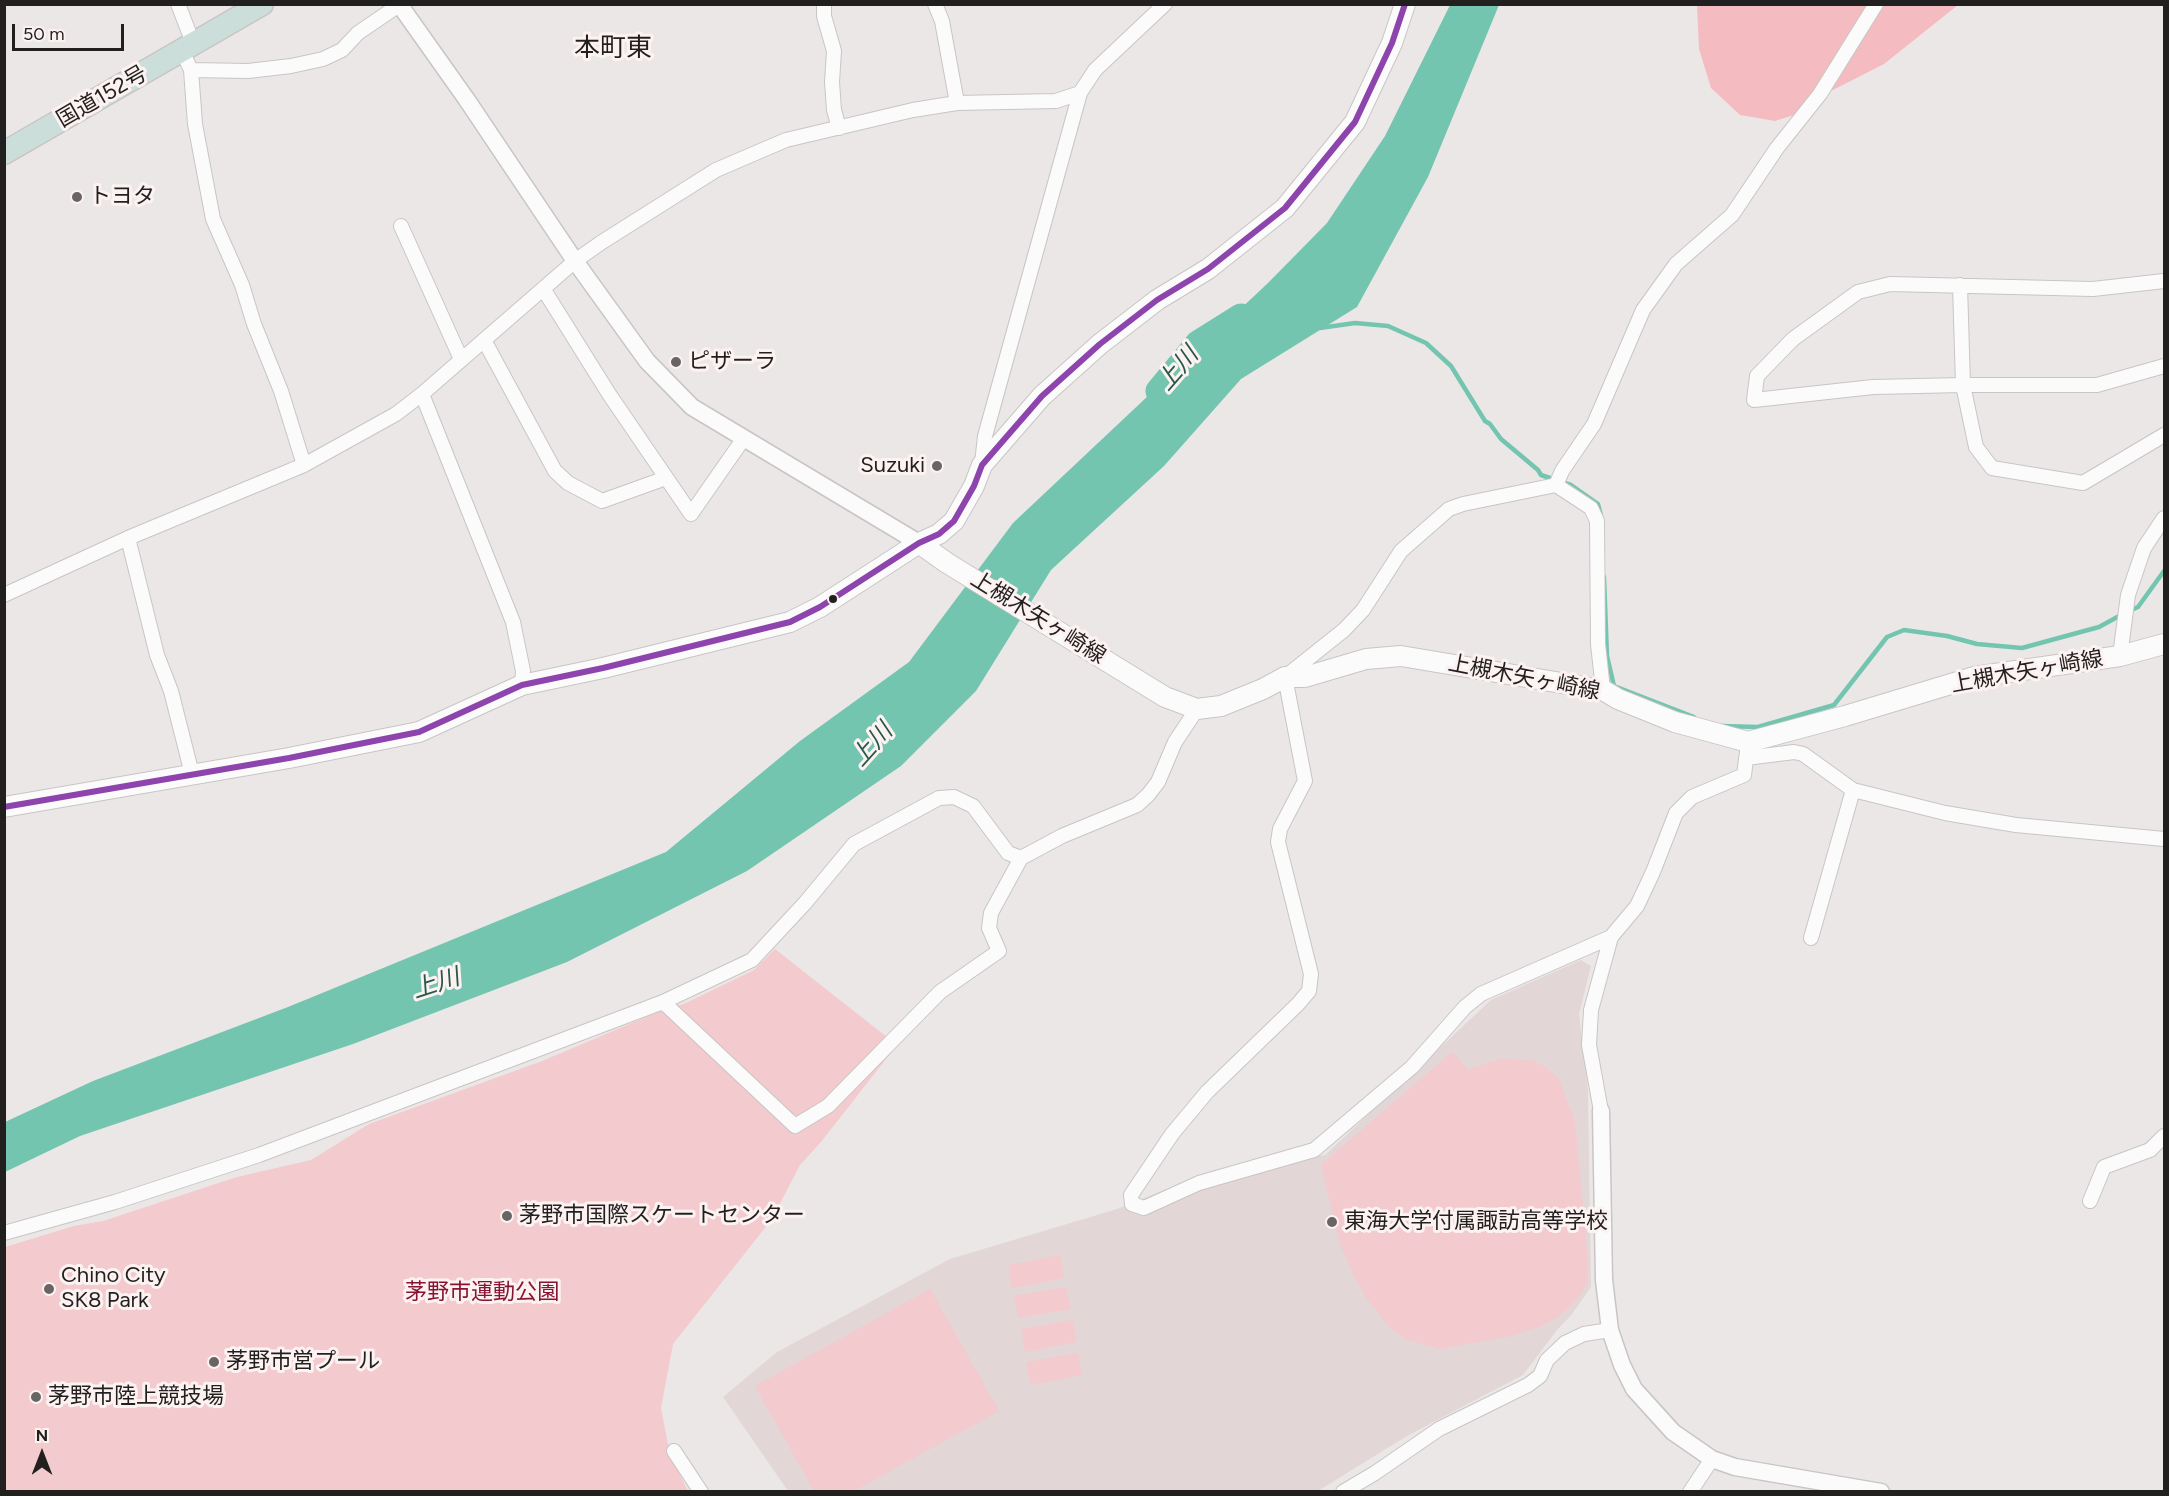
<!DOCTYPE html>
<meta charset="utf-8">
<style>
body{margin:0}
#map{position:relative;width:2169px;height:1496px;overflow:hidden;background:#ece7e7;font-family:Figtree,sans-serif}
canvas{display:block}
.frame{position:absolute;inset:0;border:6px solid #221f1f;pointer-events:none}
.north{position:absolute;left:12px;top:1424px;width:60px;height:60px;-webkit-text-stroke:4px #fdf2f2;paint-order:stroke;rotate:0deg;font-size:16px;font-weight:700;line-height:24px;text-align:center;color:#221f1f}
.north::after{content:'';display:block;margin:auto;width:21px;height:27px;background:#221f1f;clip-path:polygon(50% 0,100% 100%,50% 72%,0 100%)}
.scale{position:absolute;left:12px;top:24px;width:112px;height:27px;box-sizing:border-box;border:3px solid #221f1f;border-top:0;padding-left:8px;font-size:18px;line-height:21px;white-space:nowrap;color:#221f1f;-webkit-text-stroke:4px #fdf2f2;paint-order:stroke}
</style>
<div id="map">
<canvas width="2169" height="1496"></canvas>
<div class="frame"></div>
<div class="north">N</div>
<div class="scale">50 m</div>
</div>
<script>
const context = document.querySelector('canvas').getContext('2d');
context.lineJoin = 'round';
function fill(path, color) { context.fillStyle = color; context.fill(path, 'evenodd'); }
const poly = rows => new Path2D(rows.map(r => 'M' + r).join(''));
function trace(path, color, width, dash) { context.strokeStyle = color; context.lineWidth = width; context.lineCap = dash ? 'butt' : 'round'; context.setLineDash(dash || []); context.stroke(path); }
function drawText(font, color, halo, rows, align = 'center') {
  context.font = font + ' Figtree,"Noto Sans JP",sans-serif'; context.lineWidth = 6; context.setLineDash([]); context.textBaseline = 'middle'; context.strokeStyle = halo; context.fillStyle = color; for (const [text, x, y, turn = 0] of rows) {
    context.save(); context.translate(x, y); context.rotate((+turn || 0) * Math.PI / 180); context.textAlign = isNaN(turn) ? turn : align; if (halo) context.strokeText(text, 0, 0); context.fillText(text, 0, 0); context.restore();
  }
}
fill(poly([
 [1581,960,1591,966,1579,1014,1588,1090,1591,1287,1572,1314,1557,1330,1523,1375,1407,1436,1318,1491,788,1491,723,1397,777,1352,950,1259,1117,1209,1214,1170,1325,1155,1491,1000]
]), '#e3d6d7');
fill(poly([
 [775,949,897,1045,821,1142,800,1165,772,1219,673,1344,661,1408,670,1455,688,1491,5,1492,5,1247,74,1226,103,1221,237,1177,311,1160,369,1124,542,1061,658,1012,686,1003,754,970],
 [1452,1052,1468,1070,1498,1059,1531,1060,1544,1066,1559,1079,1575,1122,1588,1262,1587,1283,1577,1299,1561,1315,1541,1326,1511,1336,1440,1349,1405,1339,1390,1328,1365,1296,1353,1274,1340,1244,1321,1165],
 [1060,1255,1064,1278,1012,1288,1008,1265],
 [1066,1287,1071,1309,1018,1318,1014,1296],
 [930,1289,999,1411,854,1491,814,1491,755,1386],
 [1073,1320,1077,1342,1025,1352,1021,1329],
 [1078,1353,1082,1375,1030,1385,1026,1362]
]), '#f3cacd');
fill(poly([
 [1697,5,1958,5,1884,64,1831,91,1800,113,1775,121,1740,115,1711,88,1699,49]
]), '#f4bcc1');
fill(poly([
 [1450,5,1499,5,1428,177,1357,307,1241,379,1164,466,1051,570,976,691,901,766,747,871,567,962,353,1044,80,1136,5,1172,5,1122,93,1081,288,1007,666,852,800,741,909,662,1013,523,1269,282,1327,223,1385,136]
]), '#73c5af');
trace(poly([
 [1320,328,1355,323,1388,326,1426,343,1451,366,1485,421,1490,424,1501,439,1538,470,1541,475,1571,485,1598,504,1602,520],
 [1198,344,1208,343],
 [1604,577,1607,656,1614,686,1694,717],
 [2129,611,2138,607,2164,571],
 [1722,726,1758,727,1834,705,1887,637,1904,630,1947,636,1977,644,2022,648,2099,627,2121,615]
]), '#73c5af', 4.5);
trace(poly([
 [1159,391,1198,344,1241,317]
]), '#73c5af', 27);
const minor = poly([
 [178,4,193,43],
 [824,4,824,16,834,51,832,82,834,110,839,128],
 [935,4,942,21,957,103],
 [182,51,191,70,195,124,213,219,242,285,254,324,281,391,304,465],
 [191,70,248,71,291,66,323,59,342,50,358,33,399,5],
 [401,226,461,359],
 [2164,281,2093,289,1890,284,1858,292,1793,339,1757,376,1754,400,1873,387,1963,385,2097,385,2164,366],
 [1960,285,1963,385,1976,447,1992,468,2083,483,2164,435],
 [544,290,609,394,691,514,744,438],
 [484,340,555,471,568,483,602,501,666,478],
 [422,394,513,622,523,671,522,685],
 [982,464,985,436,1080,93,1095,70,1165,4],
 [1556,485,1562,471,1594,424,1643,310,1676,264,1732,215,1777,148,1820,94,1876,4],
 [128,538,157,655,171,691,192,774],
 [4,595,128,538,304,465,396,414,422,394,575,261,602,242,716,170,786,140,913,110,957,103,1056,101,1080,93],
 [2120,656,2128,595,2144,548,2164,518],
 [1603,690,1598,644,1597,521,1591,508,1556,485,1463,504,1449,509,1401,551,1363,610,1344,630,1285,677,1305,781,1280,829,1278,842,1311,974,1309,991,1298,1004,1207,1092,1172,1134,1131,1195,1132,1204,1144,1208,1199,1183,1314,1150,1412,1067,1465,1007,1481,994,1611,937],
 [1746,758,1794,752,1803,754,1853,790,1945,813,2016,825,2164,839],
 [1811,938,1853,790],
 [663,1002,795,1126,828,1106,940,992,999,951,989,928,991,913,1021,858,1062,836,1137,805,1148,795,1158,782,1175,742,1197,709],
 [1601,1111,1589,1045,1591,1010,1611,937,1637,906,1653,872,1676,813,1692,797,1744,775,1747,752],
 [2090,1201,2104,1167,2150,1150,2164,1136],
 [4,1233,115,1202,259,1155,663,1002,752,960,805,903,854,844,939,798,954,797,973,806,1008,853,1021,858],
 [674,1451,701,1492],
 [1343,1492,1375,1473,1439,1429,1528,1385,1540,1376,1547,1360,1565,1343,1584,1334,1610,1330],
 [1690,1492,1712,1459]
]);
const tertiary = poly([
 [399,4,467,100,575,261,647,361,692,407,919,543],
 [1601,1111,1604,1280,1610,1330,1622,1365,1634,1389,1673,1432,1712,1459,1735,1467,1881,1492]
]);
const secondary = poly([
 [919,543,947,563,1165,697,1197,709,1221,706,1263,689,1285,677,1305,677,1366,659,1401,656,1603,690,1618,699,1675,722,1748,742,1845,716,1974,677,2120,656,2164,644],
 [4,807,289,758,419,732,522,685,603,668,790,622,820,607,919,543,939,534,954,521,974,486,982,465,1042,396,1100,344,1157,300,1208,269,1285,208,1355,122,1392,43,1405,4]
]);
const trunk = poly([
 [4,153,262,4]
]);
trace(minor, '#c9c5c5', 16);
trace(tertiary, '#c9c5c5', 19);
trace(secondary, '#c9c5c5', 22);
trace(trunk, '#c7c5c5', 25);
trace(minor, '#fcfbfb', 14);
trace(tertiary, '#fcfbfb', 16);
trace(secondary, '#fcfbfb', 20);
trace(trunk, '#ccdeda', 22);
trace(poly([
 [4,807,289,758,419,732,522,685,603,668,790,622,820,607,919,543,939,534,954,521,974,486,982,465,1042,396,1100,344,1157,300,1208,269,1285,208,1355,122,1392,43,1405,4]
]), '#8e44ad', 6);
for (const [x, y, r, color] of [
 [77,197,6,"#696565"],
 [676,362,6,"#696565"],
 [937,466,6,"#696565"],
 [833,599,5,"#221f1f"],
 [507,1216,6,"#696565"],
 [1332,1222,6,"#696565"],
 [49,1289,6,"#696565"],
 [214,1362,6,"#696565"],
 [36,1397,6,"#696565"]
]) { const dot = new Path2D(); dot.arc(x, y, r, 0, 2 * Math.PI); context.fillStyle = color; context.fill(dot); trace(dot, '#fdf2f2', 2); }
drawText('22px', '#221f1f', '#fdf2f2', [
 ["国道152号",102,97,-30],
 ["上槻木矢ヶ崎線",1038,618,32],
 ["上槻木矢ヶ崎線",2027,672,-10],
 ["上槻木矢ヶ崎線",1524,678,11]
]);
drawText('22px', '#221f1f', '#fdf2f2', [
 ["トヨタ",89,197],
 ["ピザーラ",688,362],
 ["Suzuki",925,466,"right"],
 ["茅野市国際スケートセンター",519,1216],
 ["東海大学付属諏訪高等学校",1344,1222],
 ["Chino City",61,1276],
 ["SK8 Park",61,1301],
 ["茅野市営プール",226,1362],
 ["茅野市陸上競技場",48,1397]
], 'left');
drawText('22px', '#871531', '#fdf2f2', [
 ["茅野市運動公園",482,1293]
]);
drawText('italic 24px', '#275849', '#fdf2f2', [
 ["上川",1178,369,-49],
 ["上川",872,745,-48],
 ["上川",436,984,-18]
]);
drawText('26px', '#221f1f', '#fdf2f2', [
 ["本町東",613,48]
]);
</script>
